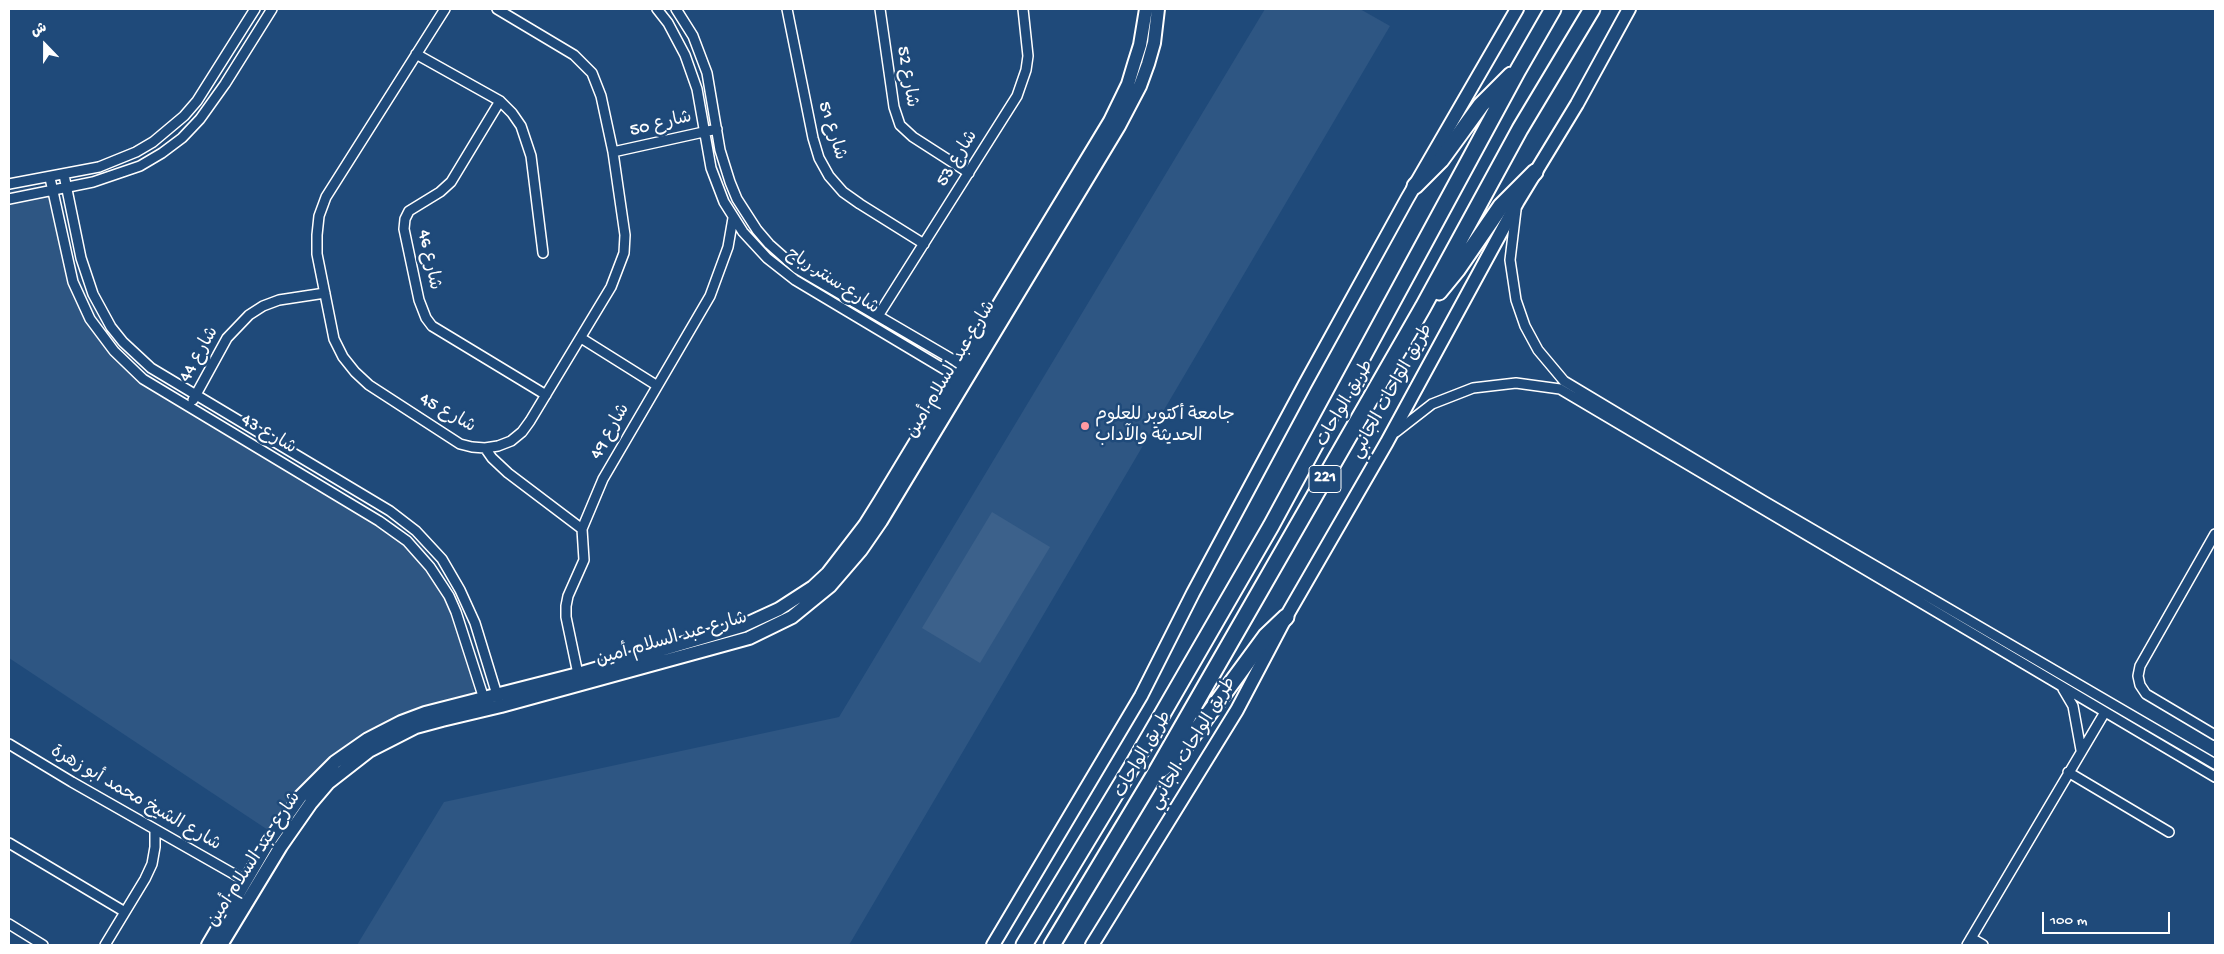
<!DOCTYPE html>
<meta charset="utf-8">
<style>
body{margin:0}
#map{position:relative;width:2224px;height:954px;overflow:hidden;background:#1f4a7a;font-family:"Gochi Hand","Playpen Sans Arabic",sans-serif}
canvas{display:block}
.frame{position:absolute;inset:0;border:10px solid #fff;pointer-events:none}
.north{position:absolute;left:20px;top:20px;width:50px;height:50px;-webkit-text-stroke:4px #1f4a7a;paint-order:stroke;rotate:338deg;font-size:14px;font-weight:700;line-height:20px;text-align:center;color:#fff}
.north::after{content:'';display:block;margin:auto;width:18px;height:22px;background:#fff;clip-path:polygon(50% 0,100% 100%,50% 72%,0 100%)}
.scale{position:absolute;left:2042px;top:912px;width:128px;height:22px;box-sizing:border-box;border:2px solid #fff;border-top:0;padding-left:6px;font-size:15px;line-height:18px;white-space:nowrap;color:#fff;-webkit-text-stroke:4px #1f4a7a;paint-order:stroke}
</style>
<div id="map">
<canvas width="2224" height="954"></canvas>
<div class="frame"></div>
<div class="north">ش</div>
<div class="scale">100 m</div>
</div>
<script>
const context = document.querySelector('canvas').getContext('2d');
context.lineJoin = 'round';
function fill(path, color) { context.fillStyle = color; context.fill(path, 'evenodd'); }
const poly = rows => new Path2D(rows.map(r => 'M' + r).join(''));
function trace(path, color, width, dash) { context.strokeStyle = color; context.lineWidth = width; context.lineCap = dash ? 'butt' : 'round'; context.setLineDash(dash || []); context.stroke(path); }
function drawText(font, color, halo, rows, align = 'center') {
  context.font = font + ' "Gochi Hand","Playpen Sans Arabic",sans-serif'; context.lineWidth = 5; context.setLineDash([]); context.textBaseline = 'middle'; context.strokeStyle = halo; context.fillStyle = color; for (const [text, x, y, turn = 0] of rows) {
    context.save(); context.translate(x, y); context.rotate((+turn || 0) * Math.PI / 180); context.textAlign = isNaN(turn) ? turn : align; if (halo) context.strokeText(text, 0, 0); context.fillText(text, 0, 0); context.restore();
  }
}
fill(poly([
 [1265,9,1360,9,1390,26,849,945,357,945,444,802,839,717],
 [58,183,74,260,82,285,106,330,122,350,140,368,161,383,397,525,421,545,440,570,456,597,467,626,492,702,383,735,280,838,9,658,9,191]
]), '#2e5683');
fill(poly([
 [992,512,1050,547,980,663,922,628]
]), '#3c618b');
const street = poly([
 [445,9,326,197,319,216,317,235,317,254,334,339,343,357,355,372,369,385,460,444,472,447,485,448,498,446,511,441,522,432,530,421,611,287,624,253,625,235,613,152,601,96,592,73,574,55,497,9],
 [657,9,668,23,685,55,697,89,711,168,724,202,743,232,767,258,795,280,959,378],
 [676,9,693,36,707,73,720,150,730,182,737,199,757,230,769,244,796,268,967,368],
 [787,9,813,138,819,158,829,176,843,192,860,204,924,244],
 [880,9,894,107,900,125,913,137,969,173],
 [416,54,500,101,512,113,521,126,531,156,543,253],
 [500,101,451,182,440,192,409,211,405,219,404,229,419,300,426,318,432,326,546,395],
 [613,152,717,129],
 [64,175,81,258,93,294,111,327,123,342,151,368,390,511,416,531,442,559,460,590,475,623,498,698],
 [50,178,73,282,90,319,114,351,143,379,379,521,407,541,430,567,449,596,456,612,485,702],
 [9,184,99,167,136,152,153,142,184,116,197,101,255,9],
 [9,199,93,182,140,166,162,153,182,138,200,119,225,84,272,9],
 [1516,210,1510,260,1516,300,1525,326,1538,350,1564,381,1764,501,2215,764],
 [878,316,1017,96,1026,70,1028,56,1023,9],
 [581,338,656,385],
 [193,400,227,338,249,315,263,306,279,300,325,293],
 [1396,432,1432,404,1473,388,1516,383,1560,389,2215,777],
 [485,448,492,458,508,473,582,529],
 [2215,534,2140,666,2138,676,2140,685,2146,694,2215,735],
 [578,674,566,617,566,606,568,596,584,560,582,529,603,479,710,296,728,247,733,218],
 [2063,689,2073,706,2081,750],
 [9,744,72,782,246,881],
 [2068,772,2169,832],
 [9,843,125,912],
 [9,924,43,945],
 [1971,938,1983,945],
 [105,945,145,879,152,864,155,847,155,830],
 [1967,945,2105,712]
]);
const secondary = poly([
 [208,945,269,841,300,797,335,762,368,739,401,722,425,713,578,674,742,626,779,609,813,587,828,573,865,525,880,501,1110,121,1128,84,1134,64,1140,45,1146,9],
 [221,945,281,846,311,803,328,783,369,751,416,727,442,720,501,706,749,638,792,617,830,586,861,550,881,521,1119,126,1140,86,1148,64,1154,43,1158,9],
 [993,945,1141,696,1193,593,1305,384,1407,199,1517,9],
 [1092,945,1237,710,1286,617,1387,442,1518,201,1577,104,1629,9]
]);
const highway = poly([
 [1415,186,1441,160,1481,105,1511,75],
 [1439,292,1457,270,1501,206,1535,172],
 [1162,769,1180,753,1266,636,1286,617],
 [1024,945,1134,763,1271,526,1518,70,1553,9],
 [1052,945,1156,772,1423,307,1520,129,1592,9]
]);
trace(street, '#fff', 12);
trace(secondary, '#fff', 16);
trace(highway, '#fff', 19);
trace(street, '#1f4a7a', 9);
trace(secondary, '#1f4a7a', 12);
trace(highway, '#1f4a7a', 15);
for (const [x, y, r, color] of [
 [1085,426,5,"#ff9aa2"]
]) { const dot = new Path2D(); dot.arc(x, y, r, 0, 2 * Math.PI); context.fillStyle = color; context.fill(dot); trace(dot, '#1f4a7a', 2); }
for (const [x, y, w] of [
 [1325,479,32]
]) { const box = new Path2D(); box.roundRect(x - w / 2, y - 13.5, w, 27, 4); context.fillStyle = '#1f4a7a'; context.fill(box); trace(box, '#fff', 1); }
drawText('bold 16px', '#fff', null, [
 ["221",1325,479]
]);
drawText('18px', '#fff', '#1f4a7a', [
 ["شارع 52",906,77,81],
 ["شارع 50",661,125,-13],
 ["شارع 51",831,131,73],
 ["شارع 53",958,159,-58],
 ["شارع 46",428,260,79],
 ["شارع سنتر رباح",832,282,33],
 ["شارع 44",200,355,-60],
 ["شارع عبد السلام أمين",952,370,-59],
 ["طريق الواحات الجانبي",1393,392,-61],
 ["طريق الواحات",1346,404,-60],
 ["شارع 45",447,414,30],
 ["شارع 49",611,432,-60],
 ["شارع 43",268,435,31],
 ["شارع عبد السلام أمين",672,640,-16],
 ["طريق الواحات الجانبي",1194,744,-59],
 ["طريق الواحات",1144,755,-60],
 ["شارع الشيخ محمد أبو زهرة",135,799,30],
 ["شارع عبد السلام أمين",255,860,-57]
]);
drawText('18px', '#fff', '#1f4a7a', [
 ["جامعة أكتوبر للعلوم",1095,416],
 ["الحديثة والآداب",1095,437]
], 'left');
</script>
